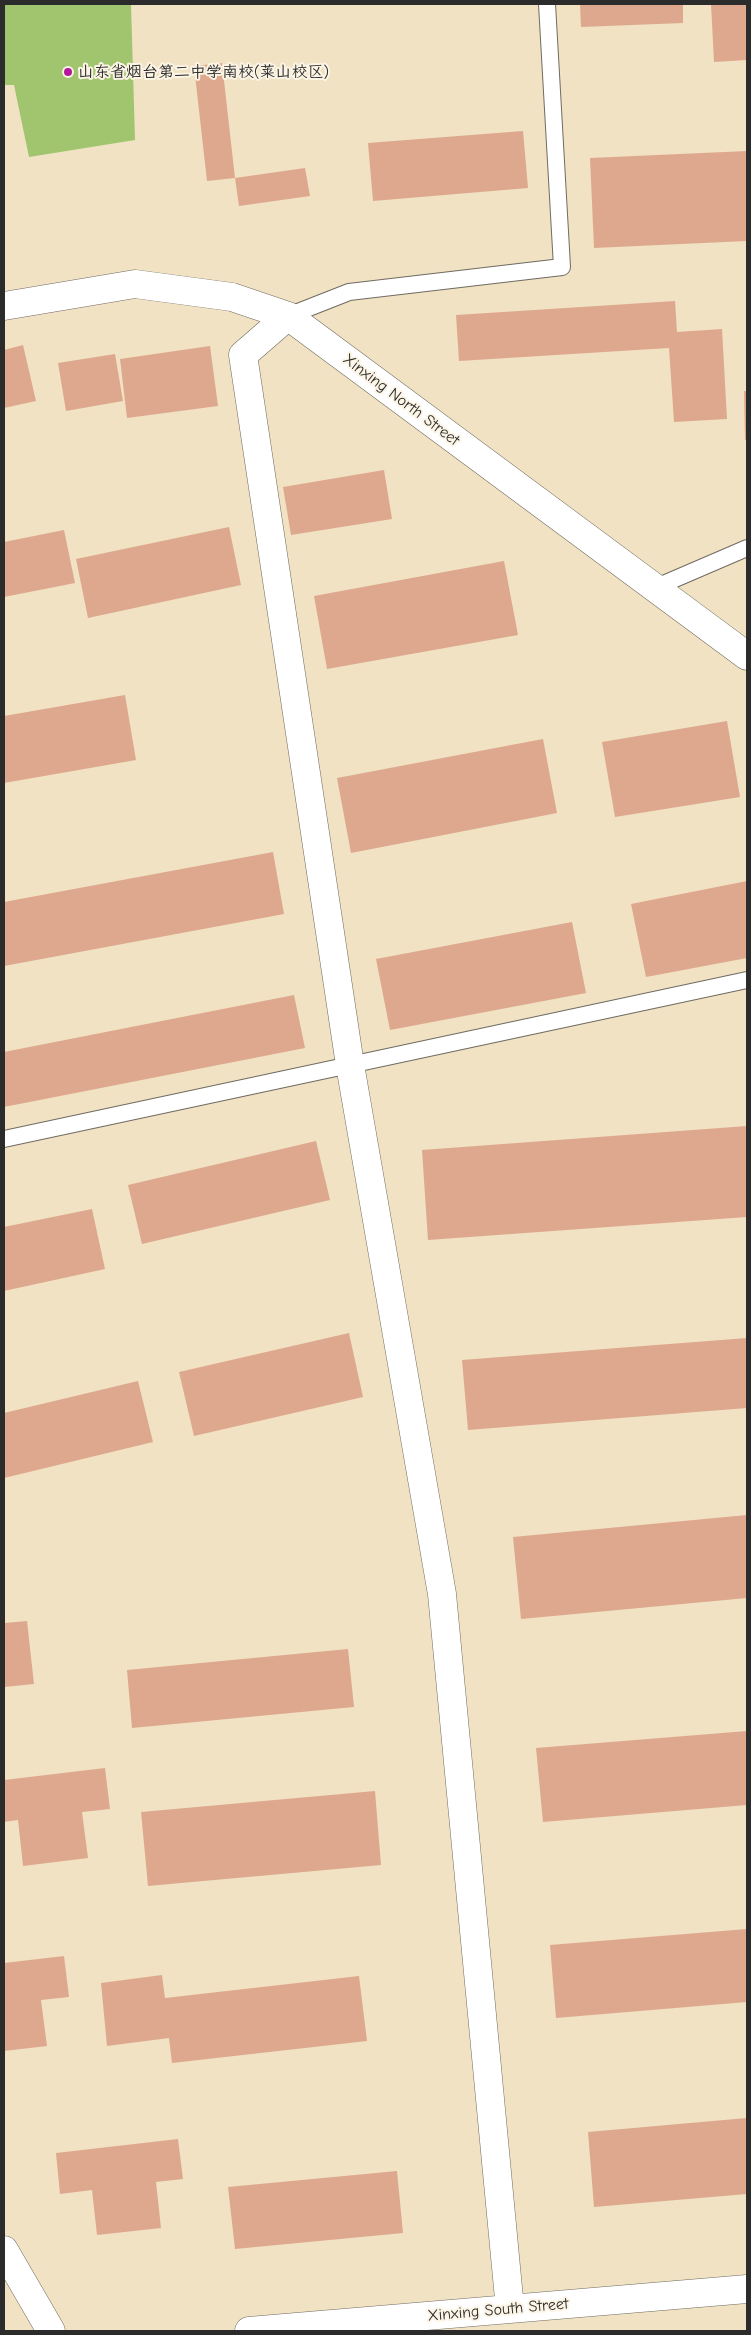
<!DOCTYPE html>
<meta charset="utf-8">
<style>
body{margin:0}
#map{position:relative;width:751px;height:2335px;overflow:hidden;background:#f0e2c3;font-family:"Comic Neue",sans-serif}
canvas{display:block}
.frame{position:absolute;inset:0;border:5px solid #2b2b2b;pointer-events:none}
</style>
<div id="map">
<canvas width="751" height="2335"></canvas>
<div class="frame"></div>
</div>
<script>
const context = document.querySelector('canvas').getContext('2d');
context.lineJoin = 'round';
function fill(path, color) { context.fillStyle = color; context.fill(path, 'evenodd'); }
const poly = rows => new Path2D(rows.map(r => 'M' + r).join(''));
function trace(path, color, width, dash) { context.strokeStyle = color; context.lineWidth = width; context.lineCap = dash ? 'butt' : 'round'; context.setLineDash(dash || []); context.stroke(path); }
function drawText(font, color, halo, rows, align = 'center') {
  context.font = font + ' "Comic Neue","LXGW WenKai TC",sans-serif'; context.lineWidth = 4; context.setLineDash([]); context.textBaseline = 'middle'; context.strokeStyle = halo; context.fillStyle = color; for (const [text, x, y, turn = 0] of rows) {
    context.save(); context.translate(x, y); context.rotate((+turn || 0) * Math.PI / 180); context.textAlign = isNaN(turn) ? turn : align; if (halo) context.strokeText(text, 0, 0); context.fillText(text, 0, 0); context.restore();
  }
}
fill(poly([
 [4,4,131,4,135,140,29,157,14,85,4,85]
]), '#a1c56e');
fill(poly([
 [580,4,683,4,683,23,581,27],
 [711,4,747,4,747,60,714,62],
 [222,63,235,178,207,181,194,66],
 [523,131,528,188,373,201,368,143],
 [747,151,747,241,594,248,590,158],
 [305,168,310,196,239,206,235,178],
 [675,301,677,332,722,329,727,419,674,422,669,348,459,361,456,315],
 [23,345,36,401,4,408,4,350],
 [210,346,218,406,127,418,120,359],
 [115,354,123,401,66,411,58,363],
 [744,391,747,391,747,440,745,440],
 [384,470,392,519,291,535,283,487],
 [229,527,241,585,88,618,76,559],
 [64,530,75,583,4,597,4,542],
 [504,561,518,635,327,669,314,596],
 [125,695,136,760,4,783,4,716],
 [727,721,740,797,615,817,602,742],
 [543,739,557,813,351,853,337,778],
 [273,852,284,914,4,966,4,902],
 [747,881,747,958,646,977,631,904],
 [572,922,586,993,390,1030,376,959],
 [294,995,305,1048,4,1107,4,1052],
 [747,1126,747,1217,428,1240,422,1150],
 [316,1141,330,1200,142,1244,128,1185],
 [92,1209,105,1269,4,1291,4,1227],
 [349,1333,363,1397,194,1436,179,1372],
 [747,1338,747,1408,468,1430,462,1360],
 [138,1381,153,1442,4,1478,4,1413],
 [747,1515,747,1598,521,1619,513,1537],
 [27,1621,34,1684,4,1687,4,1623],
 [348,1649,354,1707,132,1728,127,1670],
 [747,1731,747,1805,543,1822,536,1748],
 [105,1768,110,1809,82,1812,88,1858,23,1866,18,1820,4,1822,4,1780],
 [375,1791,381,1865,148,1886,141,1812],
 [747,1929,747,2002,556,2018,550,1945],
 [64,1956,69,1997,41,2000,47,2046,4,2051,4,1963],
 [162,1975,165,1998,359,1976,367,2041,172,2063,169,2038,107,2046,101,1983],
 [747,2118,747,2194,594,2207,588,2132],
 [178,2139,183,2179,156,2182,161,2228,97,2235,92,2190,60,2194,56,2153],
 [397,2171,403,2233,235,2249,228,2187]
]), '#dea88e');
const lane = poly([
 [288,316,349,292,562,267,547,4],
 [654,588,747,548],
 [4,1139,747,980]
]);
const street = poly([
 [4,306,135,284,232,297,288,316,747,656],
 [288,316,243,355,350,1065,442,1594,510,2309],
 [4,2250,51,2331],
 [249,2331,747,2289]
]);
trace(lane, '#706b60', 18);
trace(street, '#706b60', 29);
trace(lane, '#fff', 16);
trace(street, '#fff', 28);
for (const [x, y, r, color] of [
 [68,72,5,"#b5179e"]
]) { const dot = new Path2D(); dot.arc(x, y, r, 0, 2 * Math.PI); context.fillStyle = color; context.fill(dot); trace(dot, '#fcf5e5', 2); }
drawText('16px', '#2b2b2b', '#fcf5e5', [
 ["山东省烟台第二中学南校(莱山校区)",78,72]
], 'left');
drawText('16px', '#2b2b2b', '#fcf5e5', [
 ["Xinxing North Street",401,400,37],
 ["Xinxing South Street",498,2310,-5]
]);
</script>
